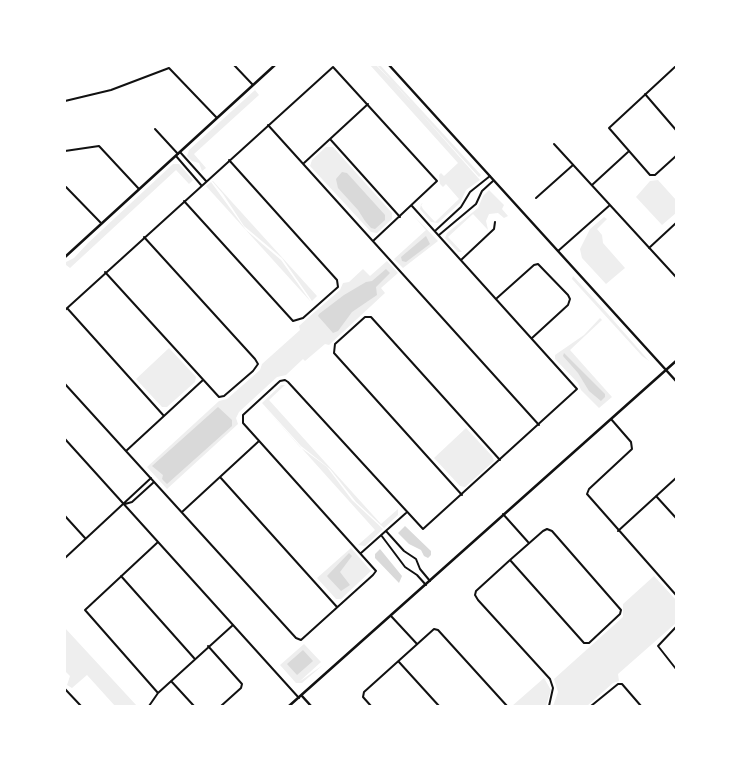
<!DOCTYPE html>
<style>
body{margin:0}
#map{position:relative;width:741px;height:771px;overflow:hidden;background:#fff;font-family:Inter,sans-serif}
canvas{display:block}
.frame{position:absolute;inset:0;border:66px solid #fff;pointer-events:none}
</style>
<div id="map">
<canvas width="741" height="771"></canvas>
<div class="frame"></div>
</div>
<script>
const context = document.querySelector('canvas').getContext('2d');
context.lineJoin = 'round';
function fill(path, color) { context.fillStyle = color; context.fill(path, 'evenodd'); }
const poly = rows => new Path2D(rows.map(r => 'M' + r).join(''));
function trace(path, color, width, dash) { context.strokeStyle = color; context.lineWidth = width; context.lineCap = dash ? 'butt' : 'round'; context.setLineDash(dash || []); context.stroke(path); }
fill(poly([
 [370,65,376,65,402,92,480,180,466,190,460,203,438,223,431,222,420,209,421,204,423,203,421,205,423,209,435,222,459,199,446,184,443,187,440,184,439,175,441,173,444,176,458,163],
 [377,65,380,65,481,175,479,177],
 [255,90,259,95,194,154,206,168,202,171,199,163,192,161,187,156,189,150],
 [326,147,333,147,392,213,392,219,377,233,371,232,310,166,312,160],
 [173,164,179,164,193,180,189,184,176,170,70,268,66,265,66,262,74,258,88,243],
 [658,180,676,200,676,213,662,225,636,197,650,181],
 [212,181,213,181,317,296,312,301,282,258,244,226,223,194],
 [211,182,246,230,281,260,311,302,206,186],
 [489,190,504,205,502,209,508,216,504,218,498,213,489,214,486,221,488,230,473,214,448,237,462,252,458,252,445,238,447,233,478,208,483,196],
 [412,214,438,241,403,268,394,259,426,230],
 [604,217,607,219,597,229,602,235,603,243,625,268,606,284,582,258,580,249,590,229],
 [387,261,398,273,381,288,385,293,329,345,325,344,305,361,303,359,286,375,277,377,239,412,236,418,238,424,167,489,147,467,219,401,227,399,260,370,262,364,300,330,299,326,309,317,340,290,343,283,349,282,363,269,370,276],
 [573,276,607,313,649,361,642,356,572,279],
 [600,318,602,320,570,350,612,397,599,408,581,390,578,383,555,359,555,355,584,335],
 [169,348,196,377,195,382,167,407,162,407,136,379],
 [281,385,285,385,269,400,381,524,398,509,398,515,384,528,356,502,330,469,301,446,262,403],
 [261,403,300,447,327,467,352,500,383,529,365,546,358,545,375,530],
 [466,428,492,456,494,461,465,487,460,486,434,458],
 [351,548,371,571,341,599,336,599,317,578],
 [654,576,676,600,676,623,618,674,619,681,613,683,587,706,553,706,558,692,554,679,623,617,623,604],
 [65,628,137,706,115,706,87,675,72,688,67,685,70,676,65,671],
 [304,644,321,662,299,682,323,665,302,683,296,683,280,665],
 [544,678,551,690,546,706,512,706]
]), '#eee');
fill(poly([
 [342,172,347,173,385,215,385,220,375,229,371,228,365,221,358,210,338,188,336,179],
 [426,236,430,244,406,262,402,261,401,257],
 [386,269,390,273,376,287,377,295,352,312,338,331,333,333,318,316,319,314,344,295,366,282,372,281],
 [564,353,605,394,605,397,601,401,589,391,578,373,563,356],
 [218,407,232,420,232,426,167,484,162,479,163,475,152,466],
 [405,526,431,551,431,555,428,558,424,556,421,550,409,544,398,533],
 [380,549,402,576,399,583,375,558,375,554],
 [349,553,352,556,340,572,350,585,341,591,327,576],
 [303,650,313,661,297,675,287,664]
]), '#d9d9d9');
trace(poly([
 [234,65,253,85],
 [676,66,609,128,650,175,655,175,676,156],
 [645,94,676,130],
 [65,101,111,90,169,68,217,118],
 [268,125,539,425],
 [155,129,178,154],
 [330,139,400,217],
 [554,144,676,277],
 [65,151,99,146,139,189],
 [180,152,206,181],
 [176,156,201,185],
 [304,163,368,104],
 [592,185,628,152],
 [66,187,101,223],
 [536,198,573,165],
 [184,201,293,321,303,318,338,287,337,280,229,160],
 [436,230,461,207,470,192,490,176],
 [439,235,476,204,482,191,493,181],
 [649,248,676,223],
 [558,251,610,205],
 [461,260,494,229,495,222],
 [105,272,219,397,224,396,253,371,258,364,255,359,144,237],
 [497,298,534,265,538,264,568,295,570,299,568,305,532,338],
 [67,308,164,416],
 [65,310,333,67,437,181,373,241],
 [65,384,296,638,301,640,373,575,376,571,243,423,243,415,280,381,285,380,288,382,423,529,577,389,412,206],
 [611,419,631,442,632,449,589,489,587,494,676,595],
 [65,439,299,698],
 [126,451,203,380],
 [220,477,337,607],
 [462,495,334,353,335,344,365,317,371,317,500,460],
 [656,496,676,518],
 [125,504,132,502,154,482],
 [182,512,259,441],
 [503,514,528,542],
 [65,516,85,538],
 [386,531,404,551,416,559,420,569,430,581],
 [618,531,676,478],
 [381,535,405,567,417,575,426,585],
 [361,553,406,513],
 [65,558,151,478],
 [510,560,584,643,589,643,620,614,621,610,552,531,547,529,543,531,510,560,476,591,475,595,478,600,550,679,553,688,549,706],
 [121,576,194,658],
 [391,616,417,644],
 [676,627,658,646,676,669],
 [208,646,242,684,241,688,221,706],
 [399,662,439,706],
 [171,681,194,706],
 [65,689,81,706],
 [158,693,85,610,158,542],
 [149,706,158,693,233,625],
 [371,706,363,697,364,692,434,629,438,630,507,706],
 [591,706,618,684,622,684,641,706]
]), '#111', 2);
trace(poly([
 [65,257,275,65],
 [302,696,311,706]
]), '#111', 2.5);
trace(poly([
 [389,65,676,381],
 [289,706,676,361]
]), '#111', 2.5);
</script>
